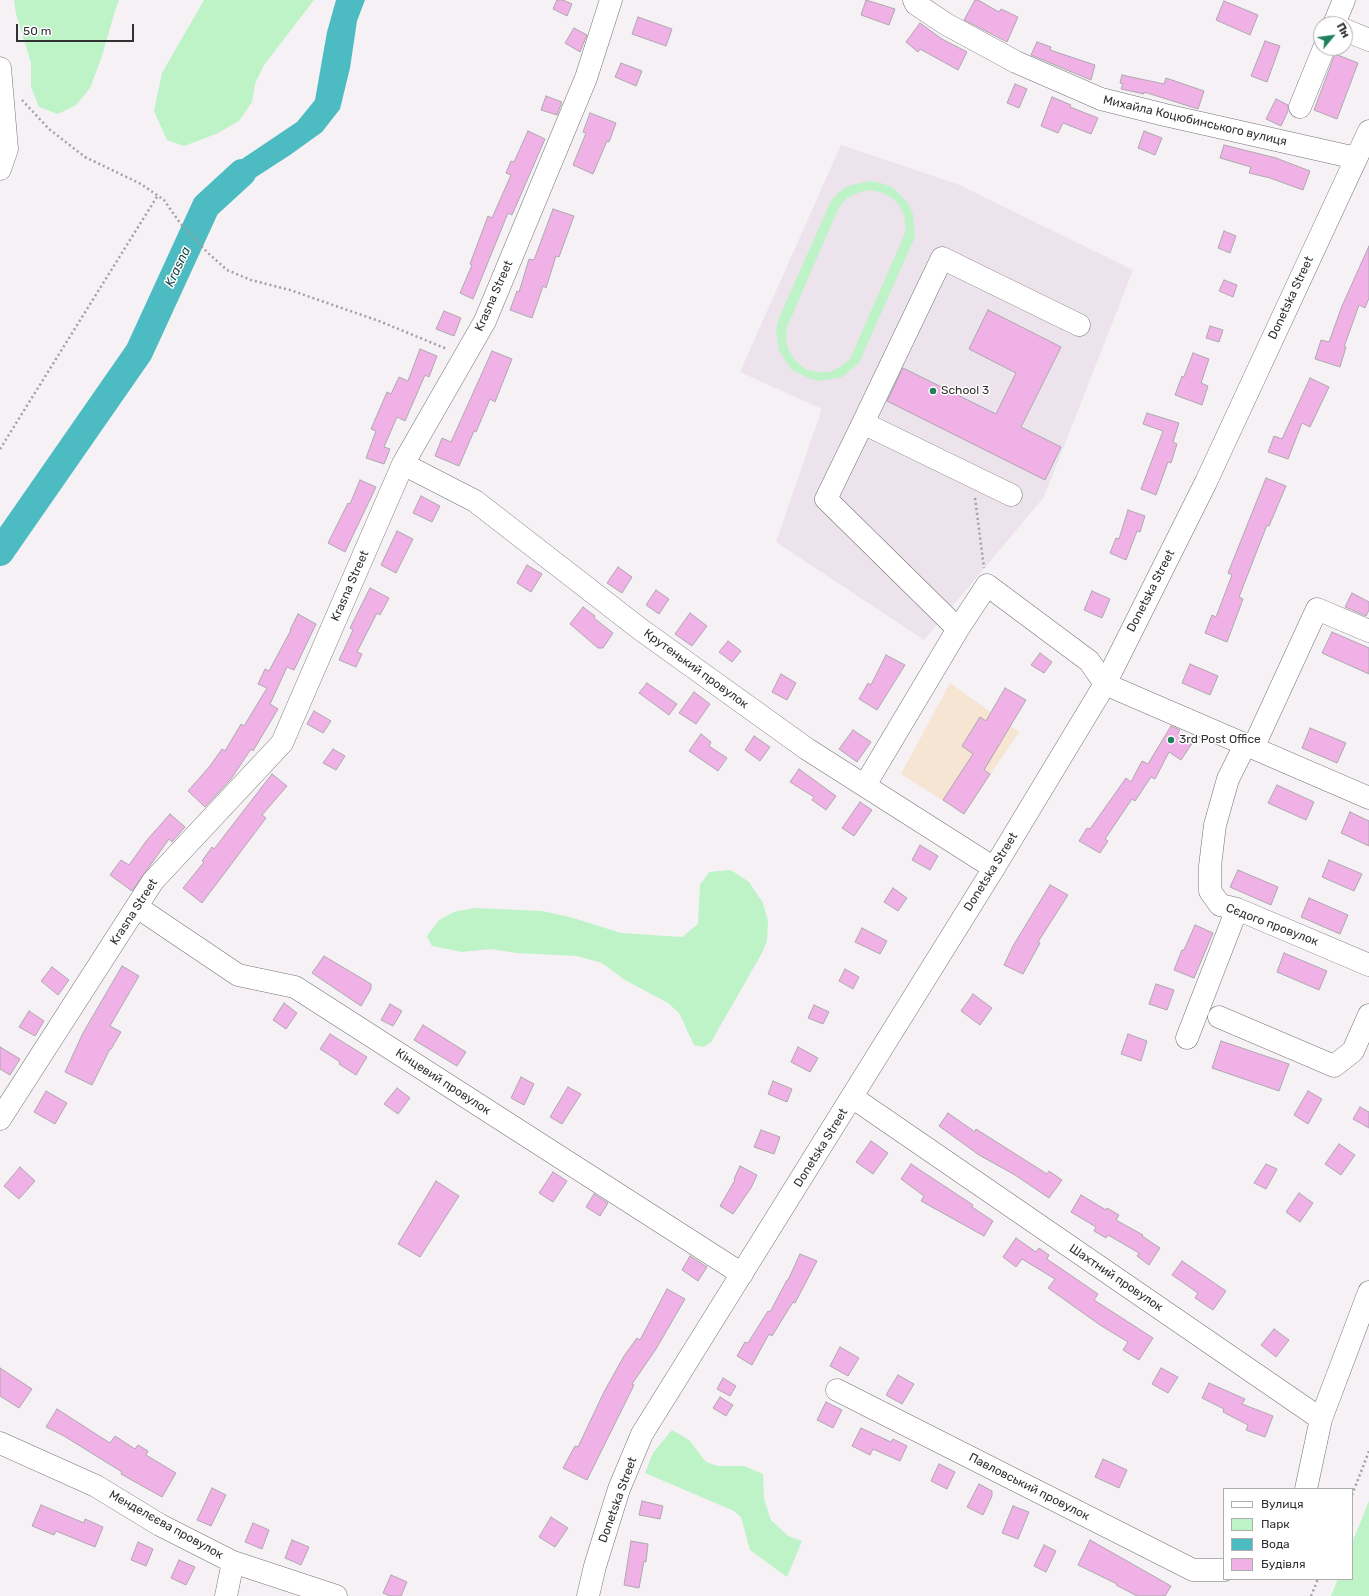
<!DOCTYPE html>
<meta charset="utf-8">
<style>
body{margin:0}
#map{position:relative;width:1369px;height:1596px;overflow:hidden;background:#f5f1f5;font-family:Rubik,sans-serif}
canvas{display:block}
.legend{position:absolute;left:1223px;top:1488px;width:130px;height:92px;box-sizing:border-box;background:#fff;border:1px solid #adadad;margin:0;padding:5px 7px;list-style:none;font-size:12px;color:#323132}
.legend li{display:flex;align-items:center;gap:8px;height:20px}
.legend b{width:20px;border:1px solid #adadad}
.north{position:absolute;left:1313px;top:16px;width:40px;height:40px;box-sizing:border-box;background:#fff;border:1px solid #adadad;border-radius:50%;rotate:61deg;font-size:11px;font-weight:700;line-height:16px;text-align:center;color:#323132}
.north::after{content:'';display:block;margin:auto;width:14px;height:18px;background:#1f815a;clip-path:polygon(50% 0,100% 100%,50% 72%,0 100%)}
.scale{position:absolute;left:16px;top:24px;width:118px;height:18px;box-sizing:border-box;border:2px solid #323132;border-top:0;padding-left:5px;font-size:12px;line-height:14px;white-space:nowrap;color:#323132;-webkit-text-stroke:3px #fff;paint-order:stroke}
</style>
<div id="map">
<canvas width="1369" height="1596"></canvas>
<ul class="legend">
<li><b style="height:5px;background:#fff"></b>Вулиця</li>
<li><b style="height:11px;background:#bef3c8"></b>Парк</li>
<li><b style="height:11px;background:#4dbcc2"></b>Вода</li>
<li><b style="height:11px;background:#f0b1e7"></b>Будівля</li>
</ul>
<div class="north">Пн</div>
<div class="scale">50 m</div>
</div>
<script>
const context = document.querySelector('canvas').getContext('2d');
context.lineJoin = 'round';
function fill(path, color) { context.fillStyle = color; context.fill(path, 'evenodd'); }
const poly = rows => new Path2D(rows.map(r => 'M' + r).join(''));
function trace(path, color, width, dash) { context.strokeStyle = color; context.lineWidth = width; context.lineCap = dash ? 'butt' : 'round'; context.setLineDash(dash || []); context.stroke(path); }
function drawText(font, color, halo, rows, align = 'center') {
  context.font = font + ' Rubik,sans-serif'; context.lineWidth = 3; context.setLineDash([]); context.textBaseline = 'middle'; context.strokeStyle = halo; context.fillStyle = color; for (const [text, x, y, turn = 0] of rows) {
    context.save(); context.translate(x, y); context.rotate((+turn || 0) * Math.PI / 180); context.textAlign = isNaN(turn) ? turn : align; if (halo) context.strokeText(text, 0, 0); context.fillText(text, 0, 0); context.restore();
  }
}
fill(poly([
 [950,683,1019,732,964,814,901,774]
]), '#f7e5d4');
fill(poly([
 [841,145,957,184,1133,270,1044,497,924,640,776,542,822,409,740,372]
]), '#ece3ed');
fill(poly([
 [14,0,119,0,115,11,101,59,90,88,76,105,58,114,39,107,31,87,31,63,16,14],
 [204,0,314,0,264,65,255,84,252,102,239,121,216,134,184,146,167,140,154,111,162,73],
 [870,181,881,183,892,187,908,203,913,214,915,237,859,363,842,377,821,381,810,379,791,369,779,351,776,330,779,318,831,201,838,193,848,186],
 [869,190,880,192,891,197,899,205,904,215,906,227,903,238,850,359,840,367,829,372,817,372,805,369,796,361,789,351,786,340,787,327,839,207,847,198,857,193],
 [731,870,749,882,763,903,768,921,767,941,762,953,711,1042,704,1047,694,1045,679,1013,668,1003,625,980,602,963,577,956,517,953,491,949,462,952,432,946,427,936,439,920,454,912,474,908,542,911,570,917,621,933,682,937,698,924,700,885,709,872],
 [672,1430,689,1440,706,1462,718,1466,744,1466,763,1474,764,1499,771,1520,788,1536,802,1541,787,1577,750,1550,741,1517,734,1511,645,1473,653,1453],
 [1369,1501,1369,1596,1331,1596,1338,1579,1352,1579,1352,1543]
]), '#bef3c8');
fill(poly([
 [336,0,365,0,357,21,350,68,340,109,322,132,290,155,256,177,222,205,207,190,227,169,297,122,315,100,327,32]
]), '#4dbcc2');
trace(poly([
 [0,552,139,352,206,206,242,173]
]), '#4dbcc2', 28);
const building = poly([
 [557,0,563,0,572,4,567,16,553,9,557,0],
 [866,0,895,9,889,25,861,15,866,0],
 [975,0,978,0,999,12,1001,9,1018,17,1007,42,964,20,975,0],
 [1224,1,1258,15,1250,35,1216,20,1224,1],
 [638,17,672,29,666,46,632,34,638,17],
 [920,23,942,39,967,52,958,70,920,49,918,52,906,42,920,23],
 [574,28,587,35,580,52,565,43,574,28],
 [1265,41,1280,46,1267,82,1251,76,1265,41],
 [1037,42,1051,47,1050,50,1095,65,1091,80,1031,55,1037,42],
 [1335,54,1358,63,1337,119,1314,110,1335,54],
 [621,63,642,71,636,86,615,77,621,63],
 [1122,75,1164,84,1166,78,1204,91,1198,109,1144,92,1144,94,1121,89,1123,84,1120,83,1122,75],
 [1015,84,1027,89,1019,108,1007,103,1015,84],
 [546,96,562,102,557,115,541,110,546,96],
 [1052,97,1071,105,1070,107,1098,118,1091,134,1063,123,1058,133,1041,126,1052,97],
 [1276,99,1288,105,1288,111,1281,126,1266,119,1276,99],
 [590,113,616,123,609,142,607,141,593,174,573,165,586,133,583,132,590,113],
 [528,131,545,139,512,215,508,213,473,299,460,293,472,265,470,264,488,216,492,218,511,175,506,173,511,161,514,162,528,131],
 [1144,131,1162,138,1155,155,1138,148,1144,131],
 [1224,145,1276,158,1310,171,1303,190,1270,178,1249,173,1251,167,1220,158,1224,145],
 [553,209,574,216,559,257,556,256,546,288,543,286,532,318,510,310,517,291,519,292,529,259,534,260,553,209],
 [1224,231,1236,236,1230,253,1218,248,1224,231],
 [1369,246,1369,298,1365,308,1359,305,1344,347,1346,347,1340,367,1315,359,1321,340,1329,342,1342,306,1369,246],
 [1224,280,1237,285,1233,297,1219,291,1224,280],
 [988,310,1061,347,1021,427,1061,447,1045,480,887,401,903,368,996,414,1016,373,969,349,988,310],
 [444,311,461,318,454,336,436,329,444,311],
 [1210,326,1223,330,1219,342,1206,338,1210,326],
 [420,349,437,356,429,377,425,375,405,421,397,417,384,447,390,449,384,464,366,458,376,431,371,429,387,392,391,394,399,377,408,381,420,349],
 [492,351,512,359,495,402,490,399,476,432,474,431,459,466,435,456,442,438,451,442,492,351],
 [1193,353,1209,359,1201,383,1208,386,1202,405,1175,395,1182,376,1184,377,1193,353],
 [1310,378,1329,387,1310,427,1302,423,1288,459,1268,452,1274,436,1282,439,1310,378],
 [1147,413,1179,423,1173,442,1177,444,1171,463,1168,462,1156,495,1141,489,1163,431,1143,424,1147,413],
 [1266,478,1286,486,1269,526,1267,525,1239,597,1243,599,1227,642,1205,633,1212,615,1216,617,1232,575,1228,573,1266,478],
 [360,480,376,487,345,552,328,543,348,503,350,504,360,480],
 [421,496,440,506,432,522,413,513,421,496],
 [1128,510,1145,516,1140,532,1137,531,1126,560,1110,553,1116,538,1119,539,1128,510],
 [397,531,413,539,396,573,381,565,397,531],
 [527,565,542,574,531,592,517,583,527,565],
 [618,567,632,577,622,593,607,583,618,567],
 [370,588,389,598,380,615,377,613,357,652,362,654,356,667,339,660,353,630,350,628,370,588],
 [656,590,669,599,659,614,646,605,656,590],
 [1092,591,1110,599,1102,618,1084,610,1092,591],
 [1352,593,1369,602,1369,610,1366,616,1345,607,1352,593],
 [583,607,595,616,594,618,613,633,603,648,598,648,570,624,583,607],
 [690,613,707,626,692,646,675,634,690,613],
 [298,614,316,624,294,670,287,667,270,704,278,709,253,751,251,749,231,779,205,807,188,791,210,766,222,749,225,751,241,724,244,726,267,688,258,684,265,669,269,671,291,630,290,630,298,614],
 [1332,632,1369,648,1369,674,1322,653,1332,632],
 [728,641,741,651,732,662,719,652,728,641],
 [1040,653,1052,662,1044,673,1031,665,1040,653],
 [886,655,905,665,877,710,859,699,868,683,871,685,886,655],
 [1190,664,1218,676,1210,695,1182,683,1190,664],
 [781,674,796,683,787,700,772,692,781,674],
 [647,683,677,704,669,715,639,693,647,683],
 [1005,688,1026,700,984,770,990,774,964,814,943,800,973,754,962,746,980,717,986,721,1005,688],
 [694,692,710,704,696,724,679,713,694,692],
 [314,711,331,721,323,733,307,724,314,711],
 [1171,726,1180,730,1178,733,1193,742,1181,760,1169,752,1155,779,1151,777,1135,801,1132,799,1105,839,1108,841,1100,853,1079,841,1087,828,1090,829,1126,778,1131,782,1142,761,1148,764,1171,726],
 [1310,728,1346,743,1337,763,1302,748,1310,728],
 [853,730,871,742,857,762,839,749,853,730],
 [701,734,711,742,709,746,727,758,718,771,689,751,701,734],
 [754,736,770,747,760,761,745,750,754,736],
 [333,749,345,756,336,770,323,763,333,749],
 [799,769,836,796,826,810,812,800,814,797,790,782,799,769],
 [272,774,287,786,262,815,266,818,202,903,183,888,204,862,202,861,212,847,214,849,272,774],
 [1277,785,1314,802,1306,820,1268,803,1277,785],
 [860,802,872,810,854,836,842,828,860,802],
 [1350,812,1369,821,1369,846,1341,833,1350,812],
 [170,814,185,827,172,842,169,839,132,891,110,875,121,860,129,865,147,840,170,814],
 [920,845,938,856,930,870,912,860,920,845],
 [1329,860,1362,874,1354,891,1322,877,1329,860],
 [1238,870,1278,887,1271,905,1230,887,1238,870],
 [1050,885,1068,895,1038,942,1040,943,1023,974,1004,965,1013,946,1050,885],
 [893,888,907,898,898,911,884,902,893,888],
 [1309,898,1348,915,1340,934,1301,917,1309,898],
 [1195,925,1213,933,1194,978,1174,970,1182,950,1184,950,1195,925],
 [862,928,887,941,880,954,855,942,862,928],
 [1284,953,1327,971,1319,990,1277,972,1284,953],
 [324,956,371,984,371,989,361,1006,312,973,324,956],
 [122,966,139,976,110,1026,121,1032,111,1049,110,1049,92,1085,65,1072,83,1033,122,966],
 [52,967,69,980,58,995,41,981,52,967],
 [845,969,859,977,853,989,839,981,845,969],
 [1156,984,1174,990,1167,1010,1149,1004,1156,984],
 [973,994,992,1008,980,1025,961,1011,973,994],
 [284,1003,297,1013,286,1029,273,1020,284,1003],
 [390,1004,402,1011,393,1026,381,1020,390,1004],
 [814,1005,829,1012,823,1024,808,1018,814,1005],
 [29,1011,44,1021,35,1036,19,1027,29,1011],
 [423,1025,466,1052,457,1066,414,1040,423,1025],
 [330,1034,367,1057,356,1075,339,1064,340,1062,320,1049,330,1034],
 [1128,1034,1147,1041,1141,1061,1121,1054,1128,1034],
 [1221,1041,1289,1064,1279,1091,1212,1068,1221,1041],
 [0,1047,20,1059,10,1075,0,1069,0,1047],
 [798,1047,818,1058,810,1072,791,1062,798,1047],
 [521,1077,534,1084,524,1105,511,1098,521,1077],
 [773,1081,792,1089,787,1102,768,1094,773,1081],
 [568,1087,581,1094,562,1124,550,1117,568,1087],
 [397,1088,410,1098,398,1114,384,1104,397,1088],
 [46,1091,67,1103,55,1124,34,1112,46,1091],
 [1308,1091,1322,1099,1308,1124,1294,1115,1308,1091],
 [1360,1107,1369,1112,1369,1128,1353,1119,1360,1107],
 [948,1113,975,1132,976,1129,1047,1174,1049,1171,1062,1180,1049,1198,1015,1175,979,1155,939,1126,948,1113],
 [761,1130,780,1137,774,1154,754,1147,761,1130],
 [871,1141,888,1153,873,1174,856,1162,871,1141],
 [1339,1144,1355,1155,1341,1175,1325,1164,1339,1144],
 [911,1164,973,1205,972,1207,993,1221,984,1236,921,1201,924,1196,901,1179,911,1164],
 [1266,1164,1277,1169,1266,1189,1254,1183,1266,1164],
 [740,1166,757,1175,751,1188,733,1214,720,1206,735,1180,734,1179,740,1166],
 [20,1167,35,1181,19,1199,4,1186,20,1167],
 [553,1172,567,1181,553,1202,539,1193,553,1172],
 [436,1181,459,1196,420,1257,398,1244,436,1181],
 [1299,1193,1313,1203,1300,1222,1286,1212,1299,1193],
 [594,1194,608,1203,600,1216,586,1207,594,1194],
 [1081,1195,1106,1210,1107,1208,1119,1215,1116,1220,1143,1235,1142,1236,1160,1248,1149,1265,1137,1256,1139,1253,1108,1235,1106,1238,1094,1231,1096,1227,1071,1212,1081,1195],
 [1016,1238,1036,1252,1039,1248,1049,1255,1047,1259,1098,1294,1094,1300,1153,1338,1139,1360,1123,1350,1128,1342,1100,1325,1048,1288,1055,1279,1022,1259,1016,1267,1003,1257,1016,1238],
 [800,1254,817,1261,795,1303,793,1302,772,1336,769,1334,752,1365,737,1356,745,1342,748,1343,768,1311,770,1312,787,1280,788,1280,800,1254],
 [690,1256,707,1267,698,1281,682,1270,690,1256],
 [1182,1261,1226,1291,1213,1310,1195,1298,1198,1293,1172,1275,1182,1261],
 [667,1289,685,1299,656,1349,632,1384,634,1385,587,1480,563,1468,575,1446,578,1447,604,1392,624,1356,637,1338,640,1340,667,1289],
 [1274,1329,1289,1340,1276,1357,1261,1345,1274,1329],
 [840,1347,859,1358,848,1376,830,1366,840,1347],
 [0,1368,32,1389,19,1408,0,1396,0,1368],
 [1161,1368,1178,1377,1168,1393,1152,1384,1161,1368],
 [898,1375,914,1384,902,1404,886,1395,898,1375],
 [723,1378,736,1386,730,1396,717,1389,723,1378],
 [1209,1383,1245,1399,1242,1404,1273,1416,1265,1437,1246,1430,1248,1425,1223,1412,1224,1409,1202,1398,1209,1383],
 [720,1397,733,1405,726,1416,713,1408,720,1397],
 [826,1402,842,1410,833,1428,817,1420,826,1402],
 [57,1409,110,1443,115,1436,135,1449,138,1445,148,1451,146,1455,176,1473,162,1497,121,1474,122,1472,64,1436,46,1427,57,1409],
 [861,1428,891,1442,893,1439,907,1446,900,1461,873,1449,870,1455,852,1446,861,1428],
 [1103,1459,1127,1470,1119,1488,1095,1477,1103,1459],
 [939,1464,955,1472,947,1489,931,1481,939,1464],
 [979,1484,992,1491,992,1496,983,1515,967,1507,979,1484],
 [212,1488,226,1495,211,1526,197,1520,212,1488],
 [642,1501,663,1506,660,1519,639,1515,642,1501],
 [41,1505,84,1523,85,1519,103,1527,95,1547,56,1531,54,1535,32,1526,41,1505],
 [1013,1506,1029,1512,1018,1539,1002,1533,1013,1506],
 [551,1517,568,1528,555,1547,539,1537,551,1517],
 [253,1523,269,1530,262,1549,245,1542,253,1523],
 [292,1540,309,1547,301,1565,285,1558,292,1540],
 [1090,1540,1171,1586,1165,1596,1137,1596,1116,1585,1117,1584,1078,1565,1090,1540],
 [631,1541,648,1544,646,1562,644,1561,639,1588,624,1585,631,1541],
 [138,1542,153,1549,146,1566,131,1560,138,1542],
 [1044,1545,1056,1551,1046,1572,1034,1566,1044,1545],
 [179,1560,195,1567,186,1585,171,1578,179,1560],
 [391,1575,407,1582,401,1596,390,1596,383,1593,391,1575]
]);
fill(building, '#f0b1e7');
trace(building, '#ada9ac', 1);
const minor = poly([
 [914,0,916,4,946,24,1016,62,1101,99,1165,115,1356,158],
 [1334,24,1344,0],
 [1345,30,1369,40],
 [0,68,7,149,0,169],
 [1300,107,1324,48],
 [863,423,942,258,1079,325],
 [403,464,475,501,640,629,807,749,994,868],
 [958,629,987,585,1089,661,1105,684,1369,798],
 [1245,745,1228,779,1215,825,1210,866,1210,891,1220,905,1237,909,1369,965],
 [1253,748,1317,609,1369,631],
 [865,785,958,629,826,499,863,423,1011,495],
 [137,907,238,975,295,987,742,1274],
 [1219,1017,1334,1066,1353,1051,1369,1015],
 [1187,1038,1237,909],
 [852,1097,1321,1419,1306,1489],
 [0,1119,153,881,282,743,403,464,485,321,586,78,611,0],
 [837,1390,1193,1570,1224,1570],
 [1321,1419,1369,1292],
 [0,1443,96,1486,160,1525,233,1562,336,1596],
 [226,1596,233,1562]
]);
const major = poly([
 [588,1596,595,1566,619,1489,642,1434,994,868,1105,684,1206,482,1369,131]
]);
trace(minor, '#757276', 23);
trace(major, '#757276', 23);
trace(poly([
 [22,100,49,129,85,157,141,184,164,200,180,223,208,253,227,270,251,280,290,290,379,321,447,349],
 [0,449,158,195],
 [975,498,984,568],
 [1352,1495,1369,1451],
 [1311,1596,1318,1579]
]), '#a29fa2', 2.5, [2, 3]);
trace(minor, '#fff', 22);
trace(major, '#fff', 22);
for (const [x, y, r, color] of [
 [933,391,4,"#1f815a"],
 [1171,740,4,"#1f815a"]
]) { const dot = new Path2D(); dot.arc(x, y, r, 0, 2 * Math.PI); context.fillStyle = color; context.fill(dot); trace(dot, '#fff', 1.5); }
drawText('12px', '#323132', '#fff', [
 ["Михайла Коцюбинського вулиця",1195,121,13],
 ["Krasna Street",494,296,-66],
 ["Donetska Street",1291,298,-65],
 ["Krasna Street",350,586,-66],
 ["Donetska Street",1151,591,-63],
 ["Крутенький провулок",696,669,36],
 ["Donetska Street",991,872,-58],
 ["Krasna Street",134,912,-57],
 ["Сєдого провулок",1272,925,21],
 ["Кінцевий провулок",443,1082,33],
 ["Donetska Street",821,1148,-58],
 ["Шахтний провулок",1116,1278,34],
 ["Павловський провулок",1029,1487,27],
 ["Donetska Street",618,1500,-70],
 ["Менделєєва провулок",166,1525,29]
]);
drawText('12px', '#323132', '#fff', [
 ["School 3",941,391],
 ["3rd Post Office",1179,740]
], 'left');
drawText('italic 13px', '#184a4c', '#fff', [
 ["Krasna",178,267,-65]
]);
</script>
